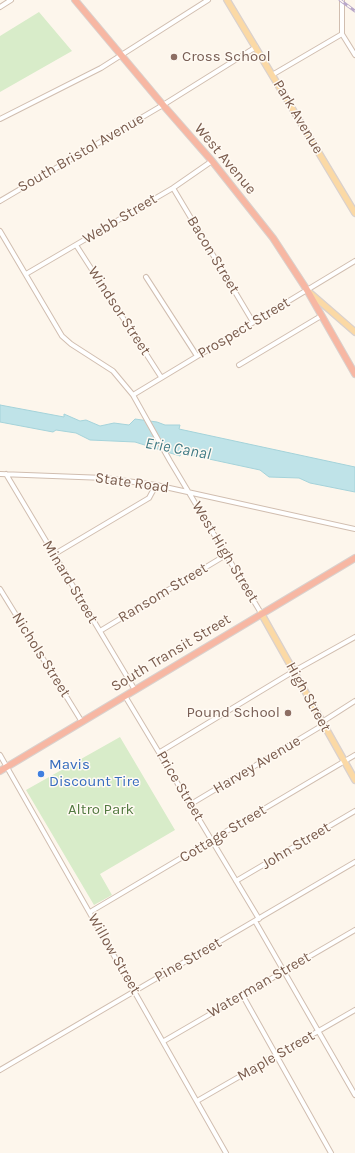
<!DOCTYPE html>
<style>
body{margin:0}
canvas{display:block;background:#fdf6ec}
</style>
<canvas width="355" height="1153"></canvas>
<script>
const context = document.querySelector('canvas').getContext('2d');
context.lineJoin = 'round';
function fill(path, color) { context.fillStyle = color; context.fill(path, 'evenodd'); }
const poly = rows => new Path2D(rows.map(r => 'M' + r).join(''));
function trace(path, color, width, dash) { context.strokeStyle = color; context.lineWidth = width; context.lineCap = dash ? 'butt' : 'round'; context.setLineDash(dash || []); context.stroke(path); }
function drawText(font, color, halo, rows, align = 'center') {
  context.font = font + ' Karla,sans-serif'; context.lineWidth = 3; context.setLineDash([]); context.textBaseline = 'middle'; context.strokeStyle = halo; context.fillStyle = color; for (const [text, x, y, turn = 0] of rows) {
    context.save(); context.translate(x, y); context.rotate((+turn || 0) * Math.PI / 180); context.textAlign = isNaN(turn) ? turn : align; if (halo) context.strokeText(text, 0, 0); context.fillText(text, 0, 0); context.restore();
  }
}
fill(poly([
 [39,12,72,51,0,92,0,36],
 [120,737,175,830,100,874,112,895,94,905,26,790]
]), '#d8ecc9');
const water = poly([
 [0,405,64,417,64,414,80,421,86,420,100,426,114,423,129,425,135,419,157,422,165,425,180,425,179,429,355,467,355,492,310,483,299,478,269,477,260,470,181,453,180,456,135,442,90,440,76,433,56,430,53,432,0,422,0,405]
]);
fill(water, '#bfe3e8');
trace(water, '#a5d3da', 1);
const minor = poly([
 [342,0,342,34,355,55],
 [0,7,11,0],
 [272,75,342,34],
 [0,119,101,68,208,0],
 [173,188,253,322],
 [0,201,163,105,256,47],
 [0,231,62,336,71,344,113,371,133,395,170,461,261,613],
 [76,245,161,377],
 [26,274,173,188,212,161],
 [146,277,197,356],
 [239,365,321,316],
 [133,395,355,261],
 [0,474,105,478,156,485,355,529],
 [6,474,135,690],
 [53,555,149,498,156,485],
 [0,589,82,722],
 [100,631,226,555],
 [125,696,259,919],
 [322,722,355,701],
 [160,752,294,671,355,637],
 [0,755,226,1153],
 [191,804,323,725],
 [236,881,355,811],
 [90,912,355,755],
 [255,921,355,1095],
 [243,996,331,1153],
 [164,1041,355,930],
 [0,1070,355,862],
 [197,1101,355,1010]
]);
const major = poly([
 [227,0,355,213],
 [309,292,355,332],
 [261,613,355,780]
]);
const highway = poly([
 [75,0,163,105,212,161,273,238,307,290,355,374],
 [0,771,355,558]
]);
trace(minor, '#d1beb0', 6);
trace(major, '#dad1cd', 8);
trace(highway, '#dad1cd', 8);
trace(minor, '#fff', 4);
trace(major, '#fbd9a5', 5.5);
trace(highway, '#f7b7a3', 6);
const rail = poly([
 [340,0,355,11]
]);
trace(rail, '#b9a8c9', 3);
trace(rail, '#fffaf3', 1.5, [4.5]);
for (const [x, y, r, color] of [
 [174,57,4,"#8d6e63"],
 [288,713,4,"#8d6e63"],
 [41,774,4,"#3f7fe0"]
]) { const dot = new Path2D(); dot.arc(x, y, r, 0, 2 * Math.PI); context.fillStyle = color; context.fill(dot); trace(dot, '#fffaf3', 1.5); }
drawText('15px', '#785e54', '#fffaf3', [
 ["Cross School",182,57],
 ["Pound School",280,713,"right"]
], 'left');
drawText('15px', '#7a5c4d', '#fffaf3', [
 ["Park Avenue",298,117,59],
 ["South Bristol Avenue",81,153,-30],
 ["West Avenue",225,159,50],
 ["Webb Street",120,219,-31],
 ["Bacon Street",213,255,59],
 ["Windsor Street",119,311,57],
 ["Prospect Street",244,328,-31],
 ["State Road",132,483,8],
 ["West High Street",225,552,59],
 ["Minard Street",70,582,59],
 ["Ransom Street",163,593,-31],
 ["South Transit Street",171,653,-31],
 ["Nichols Street",41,655,58],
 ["High Street",308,697,61],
 ["Harvey Avenue",257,765,-31],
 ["Price Street",180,786,59],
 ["Cottage Street",223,834,-31],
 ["John Street",296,846,-31],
 ["Willow Street",114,954,60],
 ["Pine Street",188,960,-30],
 ["Waterman Street",259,985,-30],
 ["Maple Street",276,1056,-30]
]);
drawText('15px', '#366cbe', '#fffaf3', [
 ["Mavis",49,765],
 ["Discount Tire",49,782]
], 'left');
drawText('15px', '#537a41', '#fffaf3', [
 ["Altro Park",101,810]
]);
drawText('italic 16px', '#437c86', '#fffaf3', [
 ["Erie Canal",178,449,10]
]);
</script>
